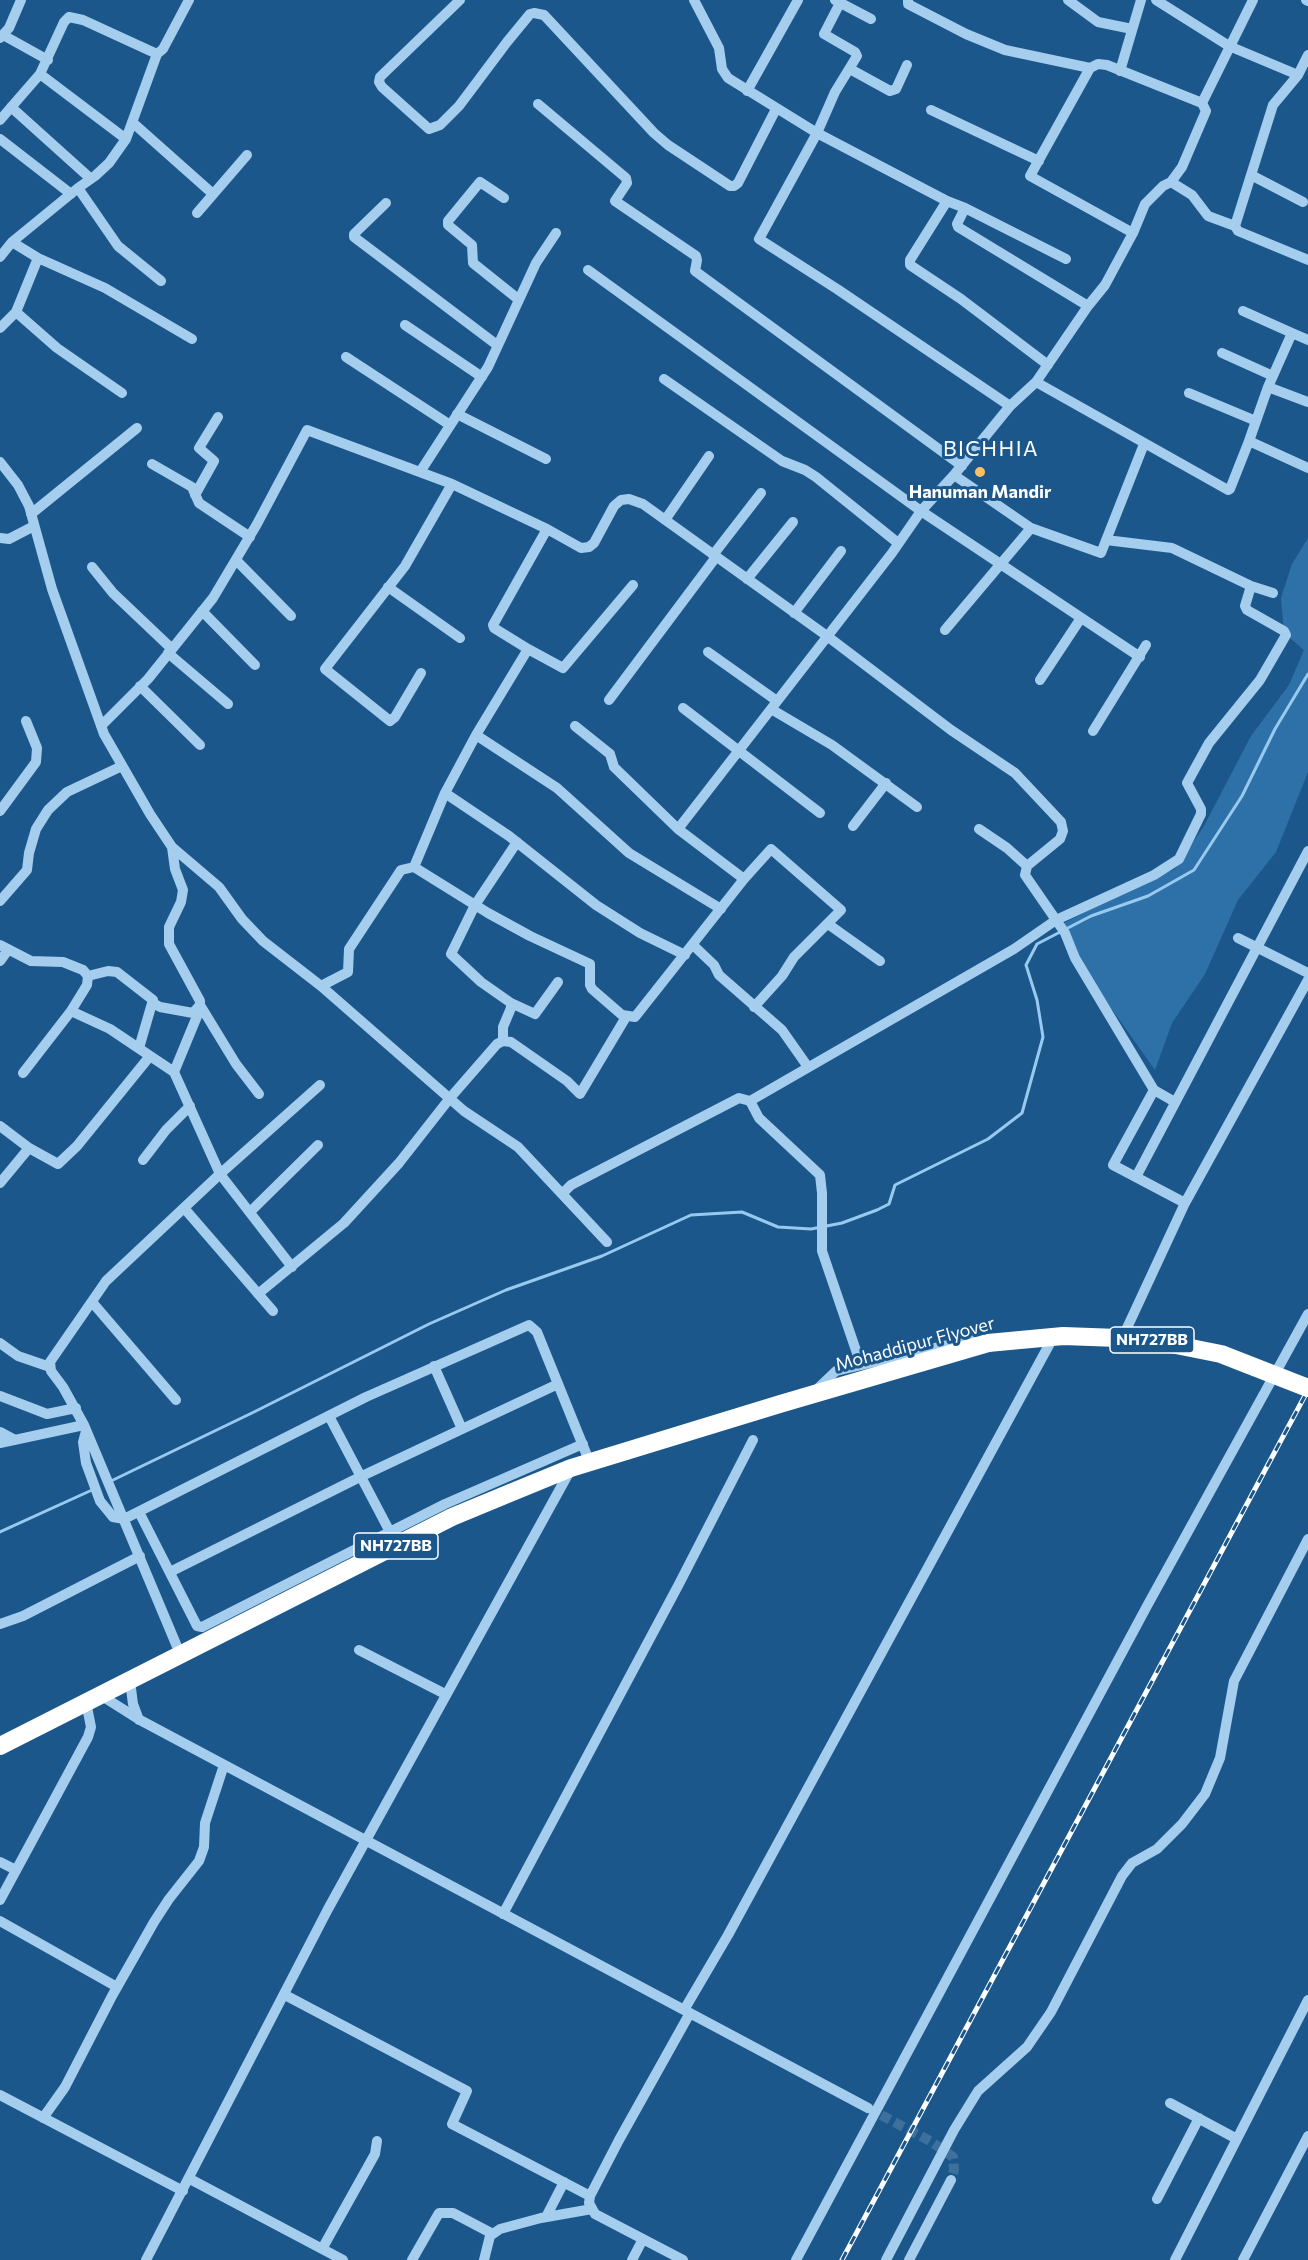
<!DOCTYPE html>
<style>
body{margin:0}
canvas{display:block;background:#1b578b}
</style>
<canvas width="1308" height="2260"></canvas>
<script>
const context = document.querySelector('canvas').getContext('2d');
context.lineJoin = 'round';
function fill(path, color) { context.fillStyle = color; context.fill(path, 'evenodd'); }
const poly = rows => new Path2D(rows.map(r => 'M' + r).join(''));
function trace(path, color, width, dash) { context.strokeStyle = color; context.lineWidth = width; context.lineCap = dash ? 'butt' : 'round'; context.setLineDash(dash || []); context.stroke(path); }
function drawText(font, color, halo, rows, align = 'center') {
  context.font = font + ' Commissioner,sans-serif'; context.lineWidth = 6; context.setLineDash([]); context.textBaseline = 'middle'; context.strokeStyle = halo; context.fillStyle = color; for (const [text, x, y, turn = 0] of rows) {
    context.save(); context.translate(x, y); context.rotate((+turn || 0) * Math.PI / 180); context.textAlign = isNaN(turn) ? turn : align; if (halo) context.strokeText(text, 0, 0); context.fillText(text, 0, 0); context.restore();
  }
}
fill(poly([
 [1308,538,1308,772,1276,852,1238,900,1205,974,1172,1023,1155,1070,1106,1001,1077,952,1064,923,1114,897,1175,869,1204,826,1251,736,1289,685,1304,650,1284,633,1281,598,1292,564]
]), '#2e71a9');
trace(poly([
 [111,1481,254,1412,429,1324,506,1290,602,1256,691,1215,742,1212,778,1227,811,1229,842,1223,877,1210,889,1204,895,1185,988,1139,1022,1113,1043,1037,1037,1000,1026,965,1037,944,1091,916,1148,896,1194,870,1242,796,1275,729,1308,674],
 [0,1532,92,1490]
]), '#98c9ef', 3);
trace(poly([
 [868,2108,930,2141,953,2157,954,2170,951,2180]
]), '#3d709c', 10, [10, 5]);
trace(poly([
 [460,0,380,77,379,82,382,87,429,129,440,125,459,106,507,42,530,14,534,13,544,15,654,133,668,145,730,186,734,186,738,183,776,109],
 [694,0,719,48,722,69,728,78,817,133,947,201,965,208,957,224,958,227,1088,306],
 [835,0,871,19],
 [908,0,908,4,966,34,1005,50,1090,68,1098,64,1107,65,1202,103],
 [1068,0,1098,22,1132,29],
 [1156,0,1229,46,1298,75],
 [1306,0,1308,1],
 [840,3,824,34,855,52,857,56,835,92,817,133,759,239,837,289,1010,406],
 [3,35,48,60],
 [0,38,9,28,21,0],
 [1090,68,1030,176,1133,233],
 [850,69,890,91,896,89,907,65],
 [1120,71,1141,0],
 [40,74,126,139],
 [747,91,798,0],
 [538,104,626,178,627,183,615,201,696,256,697,260,695,271,962,466],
 [11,107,91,179],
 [931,110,1039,161],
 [0,120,40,74,64,22,69,17,83,20,157,54],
 [132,122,213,194],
 [0,139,71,194],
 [1251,175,1303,202],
 [1171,182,1192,195,1208,216,1235,226,1273,105,1298,75,1308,55],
 [78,188,118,246,161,281],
 [504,198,480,182,448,221,448,225,472,245,473,263,518,299],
 [947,201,910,260,910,265,961,299,1048,365],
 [386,203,354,234,354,237,497,345],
 [965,208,1066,259],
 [197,213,247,155],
 [1235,226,1238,231,1308,260],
 [12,242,38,258,105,288,192,339],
 [0,257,12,242,78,188,95,176,109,163,126,139,157,54,163,49,189,0],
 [588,270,921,511,1140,657],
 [1243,311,1292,333,1268,387,1249,441],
 [16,312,57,348,122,393],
 [405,325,482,377],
 [0,328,16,312,38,258],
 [1292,333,1308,340],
 [1222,353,1273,376],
 [346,357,450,425],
 [664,379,782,461,805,470,816,477,898,543],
 [1036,382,1228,490,1230,489,1249,441,1308,468],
 [1268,387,1308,402],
 [1189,393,1256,421],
 [457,414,546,459],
 [0,462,18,485,29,506,52,589,104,734,150,814,172,847,175,869,183,890,181,902,169,927,169,944,200,1001,200,1009,174,1072,220,1174,106,1281,50,1362,51,1371,63,1387,84,1425,181,1656],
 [152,464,192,487,199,503,250,537],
 [420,472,488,367,536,263,556,233],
 [954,475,1031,528],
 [195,495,214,461,199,448,218,417],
 [31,514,137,428],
 [665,520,709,456],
 [0,538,9,539,34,526],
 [1106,540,1172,548,1251,586,1273,593],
 [713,555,761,493],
 [236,560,291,616],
 [92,567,113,593,172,649],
 [747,579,793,522],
 [388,587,460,638],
 [202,611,255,665],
 [794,613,841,551],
 [945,630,1031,528,1101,553,1144,444],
 [528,649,563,668,633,585],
 [708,652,777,701],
 [168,653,228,704],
 [421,673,395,717,390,721,325,669,405,566,452,484],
 [1040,680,1081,618],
 [140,686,200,745],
 [609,700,716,557],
 [683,708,820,813],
 [771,709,832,745,917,807],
 [101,726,148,679,213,598,257,524,307,430,452,484,547,529,581,548,589,547,594,543,614,506,621,500,629,499,643,504,827,636,951,730,1015,773,1061,822,1063,831,1060,839,1027,866,1025,875,1065,933,1075,958,1154,1090,1113,1165,1185,1203,1126,1330],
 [575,726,610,754,614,767,678,829,744,879],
 [1093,731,1146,645],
 [476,735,557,788,629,853,721,909],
 [445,793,509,836,596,905,640,933,685,955],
 [0,811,36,762,37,748,26,721],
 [853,826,886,783],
 [678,829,892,553,921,511,954,475,1010,406,1036,382,1088,306,1105,285,1133,233,1145,204,1163,186,1171,182,1182,167,1206,111,1202,103,1253,0],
 [979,829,1007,848,1027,866],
 [172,847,219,887,242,919,263,941,321,986,464,1111,518,1147,607,1242],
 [414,867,445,793,476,735,528,649,494,628,493,625,547,529],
 [0,901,27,870,29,853,36,829,48,810,67,792,122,766],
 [828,924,880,961],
 [1238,938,1308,973],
 [0,945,31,961,63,962,83,970,88,976,87,985,71,1011,23,1073],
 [693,945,714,965,719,975,782,1030,808,1067],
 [0,961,8,950],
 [88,976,108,971,117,972,153,1000,139,1048],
 [321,986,348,972,349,949,401,870,414,867,488,913,530,936,590,964,590,985,592,989,622,1015,635,1017,744,879,771,849,841,910,794,957,782,976,754,1007],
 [153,1003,160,1007,193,1013,200,1005,236,1064,259,1094],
 [511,1003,535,1014,558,982],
 [71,1011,110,1029,174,1072],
 [503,1041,503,1027,511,1008,511,1003,481,982,451,954,475,905,517,842],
 [1154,1090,1175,1102],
 [0,1126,29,1148,58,1164,77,1146,150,1056],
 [143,1160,166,1130,190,1106],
 [1136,1177,1308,851],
 [0,1183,29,1148],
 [562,1194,571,1185,739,1098,750,1101],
 [1185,1203,1308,980],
 [184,1208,273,1311],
 [250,1212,318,1145],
 [292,1267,220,1174,320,1085],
 [258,1294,344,1223,399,1163,450,1098,497,1044,503,1041,511,1042,567,1081,580,1094,626,1017],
 [92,1302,176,1400],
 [0,1343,18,1356,50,1367],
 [861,1365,822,1251,822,1193,820,1175,759,1118,750,1101,1014,949,1056,920,1154,875,1179,859,1201,814,1201,809,1187,783,1209,743,1260,680,1286,635,1284,631,1247,610,1245,606,1251,586],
 [434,1366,462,1429],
 [815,1391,836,1371,973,1339],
 [0,1396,47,1414,76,1408],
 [329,1416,390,1532],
 [86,1431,83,1442,86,1463,100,1501,113,1517,124,1519,366,1397,529,1325,537,1332,590,1463],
 [0,1432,15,1440],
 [0,1443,84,1425],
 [139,1512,197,1626,202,1627,445,1504,583,1444],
 [170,1572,362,1476,558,1384],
 [0,1624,23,1616,140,1556],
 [359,1650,445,1694],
 [130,1681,133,1704,139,1720],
 [102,1696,140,1720,868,2108],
 [0,1862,16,1870],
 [0,1900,88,1737,91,1727,86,1702],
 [503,1914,679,1584,753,1440],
 [0,1921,117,1987],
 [285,1995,467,2091,452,2124,590,2196],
 [684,2010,728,1935,1055,1334],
 [0,2095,183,2191],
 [1170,2103,1237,2139],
 [43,2118,65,2087,112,1996,154,1922,169,1899,199,1861,204,1847,205,1823,224,1765],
 [190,2179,343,2260],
 [1157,2199,1199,2118],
 [546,2217,564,2182],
 [322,2249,375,2154,377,2141],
 [146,2260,328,1909,571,1469],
 [412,2260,439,2213,453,2213,493,2234],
 [484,2260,490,2236,500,2229,541,2218,592,2209],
 [632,2260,643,2239],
 [683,2260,595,2214,589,2203,590,2196,619,2140,690,2013],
 [796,2260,1147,1606,1308,1314],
 [886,2260,954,2130,978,2091,1027,2047,1051,2012,1122,1876,1132,1863,1157,1849,1182,1824,1205,1794,1220,1758,1234,1681,1308,1539],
 [909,2260,951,2180],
 [1175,2260,1308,2000],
 [1243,2260,1308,2136]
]), '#a5cded', 10);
trace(poly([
 [0,1746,452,1517,510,1493,571,1468,780,1404,988,1343]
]), '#fff', 18);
const rail = poly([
 [842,2260,1308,1390]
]);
trace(rail, '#fff', 5);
trace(rail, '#1b578b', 3, [9]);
trace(poly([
 [988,1343,1063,1336,1146,1339,1221,1354,1308,1388]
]), '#fff', 18);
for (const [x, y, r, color] of [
 [980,472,6,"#fec162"]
]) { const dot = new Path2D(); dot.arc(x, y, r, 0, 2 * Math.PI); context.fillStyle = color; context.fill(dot); trace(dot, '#1b578b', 2); }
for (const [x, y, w] of [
 [1152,1340,84],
 [396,1546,84]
]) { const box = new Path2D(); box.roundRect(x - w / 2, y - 13, w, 26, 4.5); context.fillStyle = '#1b578b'; context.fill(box); trace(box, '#fff', 1.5); }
drawText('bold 16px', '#fff', null, [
 ["NH727BB",1152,1340],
 ["NH727BB",396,1546]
]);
drawText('bold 18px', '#fff', '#1b578b', [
 ["Hanuman Mandir",980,492]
]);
drawText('18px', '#fff', '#1b578b', [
 ["Mohaddipur Flyover",915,1344,-15]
]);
context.letterSpacing = '1.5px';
drawText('21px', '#fff', '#1b578b', [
 ["BICHHIA",991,449]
]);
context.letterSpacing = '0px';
</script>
